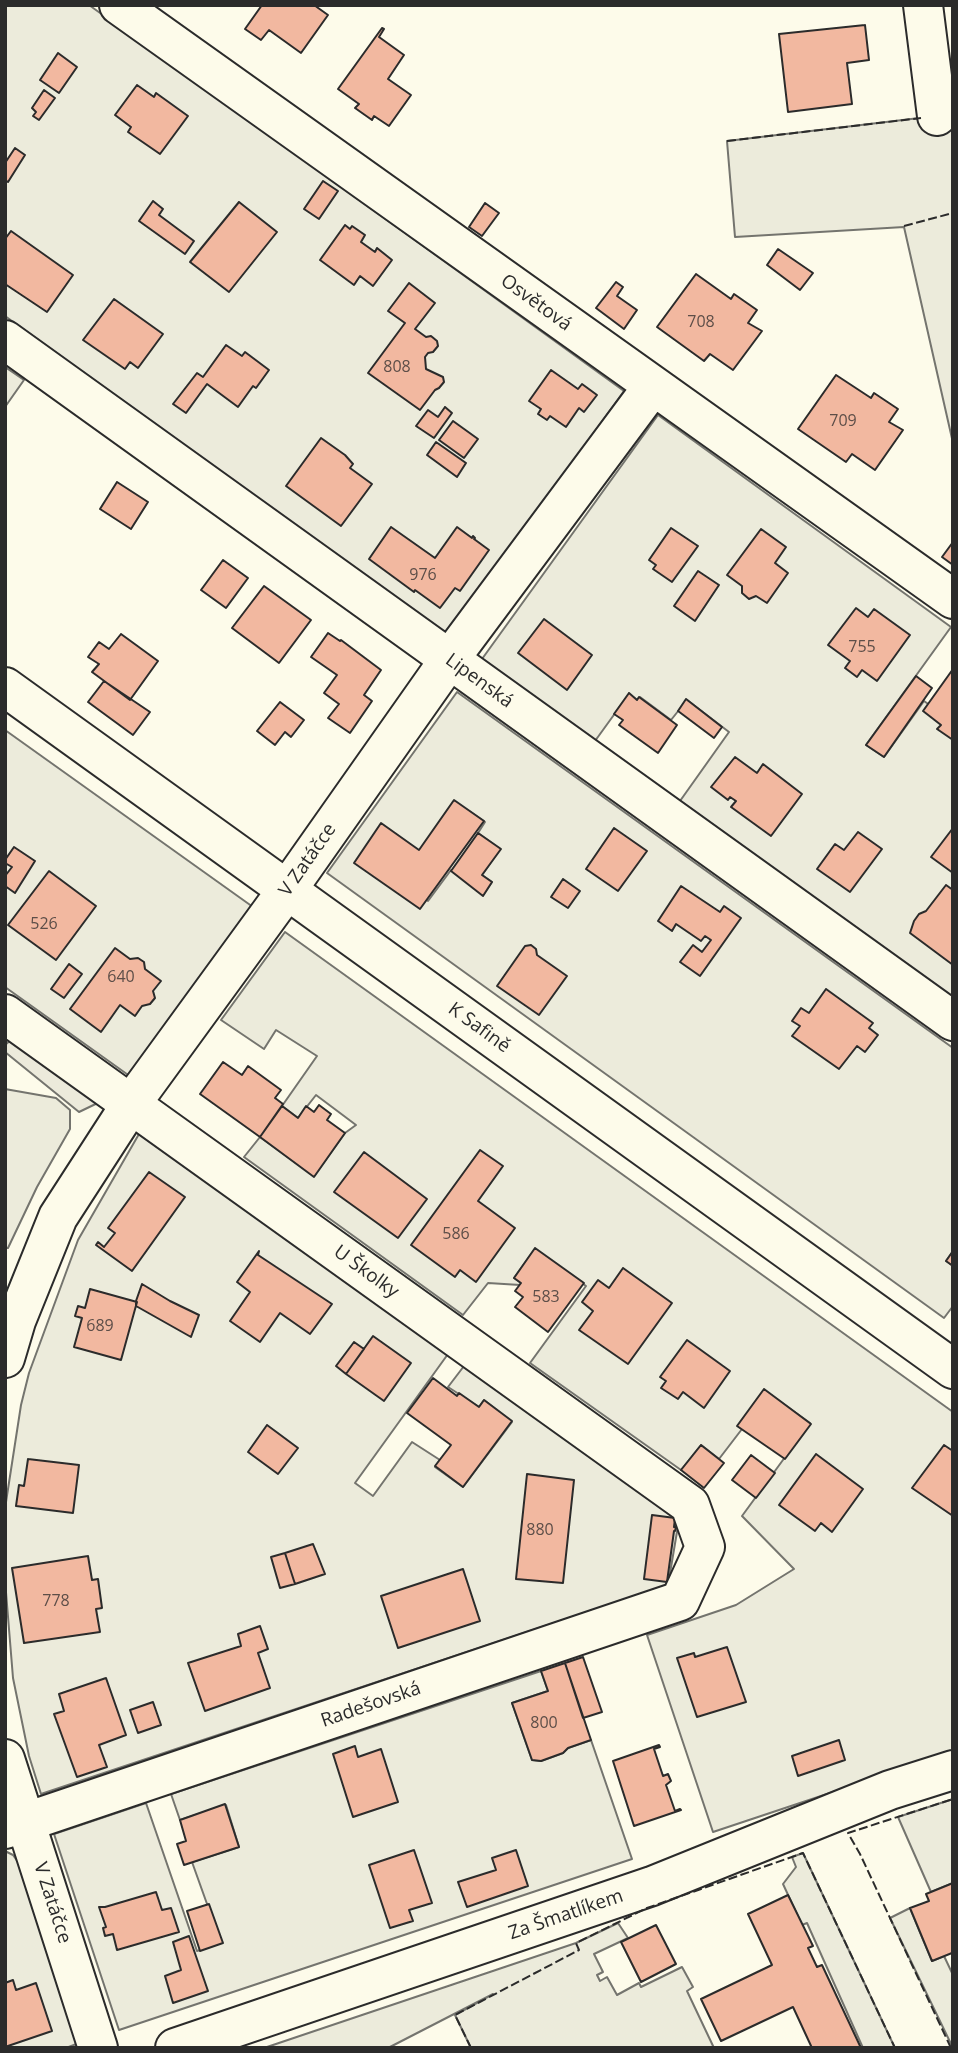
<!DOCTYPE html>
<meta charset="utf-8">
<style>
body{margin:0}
#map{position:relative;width:958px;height:2053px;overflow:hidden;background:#fdfbea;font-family:"Open Sans",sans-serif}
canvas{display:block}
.frame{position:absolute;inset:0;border:7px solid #2b2b2b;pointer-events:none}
</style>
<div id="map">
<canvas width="958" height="2053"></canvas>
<div class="frame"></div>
</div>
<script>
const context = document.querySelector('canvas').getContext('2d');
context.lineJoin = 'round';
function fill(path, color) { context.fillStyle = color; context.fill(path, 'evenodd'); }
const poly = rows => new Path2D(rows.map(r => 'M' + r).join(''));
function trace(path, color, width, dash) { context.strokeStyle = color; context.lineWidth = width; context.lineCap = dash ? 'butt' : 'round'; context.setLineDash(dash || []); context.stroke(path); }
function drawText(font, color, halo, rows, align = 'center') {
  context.font = font + ' "Open Sans",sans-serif'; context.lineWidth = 5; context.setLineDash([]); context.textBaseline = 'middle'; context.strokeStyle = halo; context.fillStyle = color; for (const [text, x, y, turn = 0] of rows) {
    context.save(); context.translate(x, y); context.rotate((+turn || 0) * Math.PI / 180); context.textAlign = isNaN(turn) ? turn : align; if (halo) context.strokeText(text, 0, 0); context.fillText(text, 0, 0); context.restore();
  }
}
const green = poly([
 [5,5,89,5,624,391,448,635,5,316,5,5],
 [953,114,953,443,904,227,735,237,727,141,953,114],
 [5,367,24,380,5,407,5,367],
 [658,415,951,627,866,745,884,757,924,701,953,722,953,998,680,801,729,732,687,700,671,720,640,697,637,700,629,694,595,741,482,659,658,415],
 [457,692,953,1048,953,1251,946,1261,953,1266,953,1306,944,1318,327,873,457,692],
 [469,811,485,822,478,833,500,849,482,875,492,882,483,895,451,870,428,901,361,855,423,851,469,811],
 [5,730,253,907,131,1077,5,987,5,730],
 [285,932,953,1412,953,1752,713,1832,647,1635,736,1605,794,1569,742,1516,810,1423,764,1390,738,1426,742,1429,719,1459,701,1445,681,1470,530,1363,586,1286,535,1249,514,1278,521,1283,520,1285,488,1283,463,1315,244,1157,260,1137,314,1176,345,1133,356,1125,316,1095,298,1118,282,1106,317,1056,276,1030,264,1049,221,1020,285,932],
 [5,1089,56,1098,70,1110,70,1129,37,1187,8,1248,5,1248,5,1089],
 [139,1134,448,1354,355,1483,373,1496,412,1442,440,1460,435,1467,463,1487,512,1422,484,1400,479,1407,448,1387,464,1366,679,1520,668,1585,41,1794,29,1756,13,1678,5,1580,6,1502,21,1405,29,1373,78,1240,139,1134],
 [541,1671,548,1691,512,1703,532,1760,541,1761,563,1753,568,1748,591,1740,632,1859,119,2030,54,1834,146,1803,197,1951,221,1943,192,1862,239,1847,226,1805,180,1820,171,1794,541,1671],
 [953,1799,953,1883,931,1892,898,1817,953,1799],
 [5,1851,13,1855,18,1862,79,2043,66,2048,5,2048,5,1851],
 [803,1853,895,2048,863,2048,807,1923,802,1925,783,1884,796,1867,792,1857,803,1853],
 [910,1908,932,1961,944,1956,953,1975,953,2048,890,1918,910,1908],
 [618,1923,628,1938,594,1954,603,1972,597,1975,600,1981,607,1977,617,1995,639,1983,641,1987,682,1967,693,1987,687,1991,714,2048,471,2048,455,2015,493,1994,388,2048,264,2048,576,1943,618,1923]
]);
fill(green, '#ecebdb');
trace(green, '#74746e', 2);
const parking = poly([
 [18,1034,106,1099,79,1112,5,1052,5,1045,18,1034]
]);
fill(parking, '#eceadb');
trace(parking, '#74746e', 2);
const building = poly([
 [262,5,314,5,328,15,301,53,269,30,261,40,245,29,262,5],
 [865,25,869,60,847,63,852,104,788,112,779,34,865,25],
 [382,28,384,29,379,37,404,55,388,79,411,95,389,126,374,116,372,120,355,108,359,104,338,89,382,28],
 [58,53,77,67,59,93,40,80,58,53],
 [137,85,154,97,156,93,188,116,160,154,128,132,131,127,115,115,137,85],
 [44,90,55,98,39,120,33,116,36,112,32,108,44,90],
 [15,148,25,155,8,182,5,180,5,163,15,148],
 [323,181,338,191,319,219,304,209,323,181],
 [153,201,163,209,159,215,194,241,185,254,139,221,153,201],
 [239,202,277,232,229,292,190,262,239,202],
 [485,203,499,213,482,236,469,227,485,203],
 [345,225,350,229,352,226,365,235,361,242,375,252,377,248,392,260,373,286,360,276,354,285,320,260,345,225],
 [11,231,73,275,47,312,5,284,5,239,11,231],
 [778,249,813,273,800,290,767,265,778,249],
 [696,274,731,299,734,294,757,310,748,323,762,331,733,370,710,354,704,361,657,327,696,274],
 [616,282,623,287,617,296,637,310,624,329,596,308,616,282],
 [409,283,435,303,415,329,426,337,431,336,437,341,438,346,433,352,428,353,425,357,426,369,443,377,444,382,439,388,435,390,420,410,368,373,405,323,388,311,409,283],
 [114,299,163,334,138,368,130,362,125,369,83,340,114,299],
 [226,345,242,356,245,352,269,370,256,388,253,386,238,407,207,384,186,413,173,404,197,373,203,377,226,345],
 [551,370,578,389,582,384,597,395,584,412,579,408,566,427,550,416,547,420,538,414,541,409,529,401,551,370],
 [836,375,871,398,874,393,898,409,889,422,903,430,875,470,852,454,846,462,798,429,836,375],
 [445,407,452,413,434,438,416,426,428,410,438,417,445,407],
 [453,421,478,439,464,458,439,440,453,421],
 [321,438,345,455,353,464,350,468,372,484,341,526,286,486,321,438],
 [436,442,466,463,457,477,427,455,436,442],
 [117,482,148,502,131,529,100,509,117,482],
 [391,527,435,558,457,527,472,538,473,536,475,538,474,539,489,550,460,591,455,588,440,608,415,590,414,592,369,559,391,527],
 [671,528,698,546,672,582,653,569,656,565,649,560,671,528],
 [761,529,786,547,775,563,788,573,767,603,756,596,749,599,742,593,742,586,727,575,761,529],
 [953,542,953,565,942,557,953,542],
 [223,560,248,578,226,608,201,590,223,560],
 [698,571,719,585,695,621,674,606,698,571],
 [264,586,311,620,279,663,232,628,264,586],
 [856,608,868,617,874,609,910,635,877,681,862,670,857,677,845,668,850,661,828,645,856,608],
 [544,619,592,655,567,690,518,653,544,619],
 [328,633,340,641,341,640,381,670,364,695,372,701,350,733,328,718,339,704,324,693,337,675,311,657,328,633],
 [121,634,158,661,130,700,92,672,99,664,88,657,99,642,109,649,121,634],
 [953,669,953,740,937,729,941,725,923,711,953,669],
 [916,676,932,688,884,757,866,745,916,676],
 [104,681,150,712,133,735,88,702,104,681],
 [629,693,637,700,639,697,677,725,658,753,619,725,623,720,614,714,629,693],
 [686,699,722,727,714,738,678,711,686,699],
 [280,702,304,720,291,737,285,732,275,745,257,731,280,702],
 [735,757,757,773,763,764,802,794,771,836,731,807,736,801,730,797,728,800,711,787,735,757],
 [454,800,484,821,420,909,354,863,381,823,419,850,454,800],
 [614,828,647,851,618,891,586,869,614,828],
 [953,828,953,873,931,857,953,828],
 [858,832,882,849,850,892,817,869,835,844,844,850,858,832],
 [478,833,501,849,482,875,492,882,483,896,451,871,478,833],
 [14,847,35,861,15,893,5,886,5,876,12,867,5,863,5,860,14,847],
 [49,871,96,906,56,960,8,925,49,871],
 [563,879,580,891,568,908,551,897,563,879],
 [946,885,953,890,953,965,910,933,914,921,919,914,926,911,946,885],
 [681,886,720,912,724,906,741,918,700,976,680,962,693,945,702,952,711,940,705,936,701,941,676,924,672,931,658,921,681,886],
 [531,945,536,949,537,955,567,976,539,1015,497,986,525,946,531,945],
 [115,948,130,959,138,958,144,962,145,969,161,981,153,991,155,998,150,1004,142,1006,135,1016,120,1005,101,1032,70,1009,115,948],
 [69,964,82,974,64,998,51,989,69,964],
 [826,989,873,1023,869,1028,878,1035,865,1052,857,1046,839,1069,792,1036,800,1026,792,1021,801,1008,809,1013,826,989],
 [223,1062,242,1075,248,1066,281,1090,275,1098,283,1104,260,1137,200,1094,223,1062],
 [319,1105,331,1114,327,1120,345,1133,314,1177,260,1137,282,1106,298,1118,306,1106,314,1112,319,1105],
 [480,1150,503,1166,478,1201,515,1228,476,1282,460,1270,455,1277,411,1245,480,1150],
 [364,1152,427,1199,398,1238,334,1192,364,1152],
 [149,1172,185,1197,132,1271,96,1245,98,1242,104,1247,115,1233,108,1228,149,1172],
 [535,1248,584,1283,548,1332,515,1307,523,1297,515,1291,521,1283,514,1278,535,1248],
 [259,1251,258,1255,332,1304,310,1334,280,1313,260,1342,230,1321,250,1292,237,1282,259,1251],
 [953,1251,953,1266,946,1261,953,1251],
 [623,1268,672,1303,628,1364,579,1330,593,1311,582,1302,598,1280,609,1288,623,1268],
 [142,1284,170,1301,199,1315,191,1337,136,1306,136,1301,142,1284],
 [90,1289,137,1302,121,1360,74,1347,82,1318,75,1316,78,1306,85,1308,90,1289],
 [373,1336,411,1363,384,1401,346,1374,373,1336],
 [687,1340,730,1371,704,1408,683,1392,678,1399,661,1388,666,1381,660,1377,687,1340],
 [354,1342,364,1349,346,1374,336,1366,354,1342],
 [433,1378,457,1396,459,1393,479,1407,484,1400,512,1421,463,1487,435,1466,451,1445,407,1413,433,1378],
 [764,1389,811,1424,785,1459,737,1426,764,1389],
 [267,1425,298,1448,278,1474,248,1452,267,1425],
 [701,1445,724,1463,704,1488,681,1470,701,1445],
 [944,1445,953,1451,953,1516,912,1488,944,1445],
 [816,1454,863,1489,832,1532,821,1523,815,1531,779,1505,816,1454],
 [751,1455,775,1473,756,1498,732,1480,751,1455],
 [28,1459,79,1465,73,1513,16,1506,19,1485,24,1486,28,1459],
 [527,1474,574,1480,563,1583,516,1579,527,1474],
 [652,1515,675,1518,674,1527,676,1527,675,1531,674,1531,667,1582,644,1579,652,1515],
 [313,1544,325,1574,295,1584,285,1553,313,1544],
 [285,1553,295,1584,280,1588,271,1557,285,1553],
 [88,1556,92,1580,98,1579,102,1608,96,1609,100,1632,24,1643,12,1568,88,1556],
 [463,1569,480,1621,398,1648,381,1596,463,1569],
 [260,1626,268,1649,258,1653,270,1688,205,1711,188,1663,241,1646,238,1634,260,1626],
 [727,1647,746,1702,697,1717,677,1658,694,1653,695,1657,727,1647],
 [583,1657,602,1712,583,1718,565,1663,583,1657],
 [565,1663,591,1740,568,1748,563,1753,541,1761,532,1760,512,1703,548,1691,541,1671,565,1663],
 [106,1678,126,1735,99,1745,107,1767,77,1777,54,1714,64,1711,59,1694,106,1678],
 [153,1702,161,1725,138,1733,130,1710,153,1702],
 [839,1740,845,1760,798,1776,792,1756,839,1740],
 [659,1745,660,1747,654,1749,663,1776,668,1774,671,1781,666,1785,675,1811,680,1809,681,1810,634,1826,613,1761,659,1745],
 [355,1746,358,1757,381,1749,398,1802,353,1817,333,1754,355,1746],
 [225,1804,239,1847,184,1865,177,1844,186,1841,180,1820,225,1804],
 [414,1850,432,1903,409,1910,413,1921,390,1928,369,1865,414,1850],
 [516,1850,528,1886,467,1907,458,1882,496,1870,492,1858,516,1850],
 [953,1883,953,1955,952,1953,932,1961,910,1908,929,1901,926,1894,953,1883],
 [156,1892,162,1910,171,1908,179,1932,117,1950,113,1934,105,1936,103,1928,106,1927,99,1907,105,1907,156,1892],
 [788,1895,813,1946,808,1948,817,1967,822,1965,861,2048,812,2048,793,2007,721,2041,701,1999,772,1965,748,1914,788,1895],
 [209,1904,223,1943,200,1951,187,1911,209,1904],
 [656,1925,676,1964,641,1982,621,1942,656,1925],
 [189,1936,208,1991,173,2003,165,1976,181,1970,173,1942,189,1936],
 [13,1980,16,1990,36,1983,52,2031,5,2047,5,1983,13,1980]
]);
fill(building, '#f2b8a0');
trace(building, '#2b2b2b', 2);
const minor = poly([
 [119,5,953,599],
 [923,5,937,116],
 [5,340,953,1021],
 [5,687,953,1369],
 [5,1014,690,1505,705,1547,680,1601,5,1829],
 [5,1358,16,1321,58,1217,131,1104,287,890,449,660,653,386],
 [5,1759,98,2048],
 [175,2048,652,1886,890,1790,953,1770]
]);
trace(minor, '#2b2b2b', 42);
trace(minor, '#fdfbea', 38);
trace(poly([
 [727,141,921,118],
 [904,226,953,213],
 [471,2048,455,2015,579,1950,576,1943,647,1908,803,1853,895,2048],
 [951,2048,860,1854,848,1833,953,1799]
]), '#2b2b2b', 2, [9, 3.5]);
drawText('16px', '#5d4e48', null, [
 ["708",701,322],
 ["808",397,367],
 ["709",843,421],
 ["976",423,575],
 ["755",862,647],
 ["526",44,924],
 ["640",121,977],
 ["586",456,1234],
 ["583",546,1297],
 ["689",100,1326],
 ["880",540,1530],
 ["778",56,1601],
 ["800",544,1723]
]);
drawText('19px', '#2b2b2b', '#fdfbea', [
 ["Osvětová",536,303,36],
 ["Lipenská",479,681,36],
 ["V Zatáčce",308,860,-55],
 ["K Safině",479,1028,36],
 ["U Školky",366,1272,36],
 ["Radešovská",371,1705,-19],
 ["V Zatáčce",52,1903,72],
 ["Za Šmatlíkem",566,1915,-19]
]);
</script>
